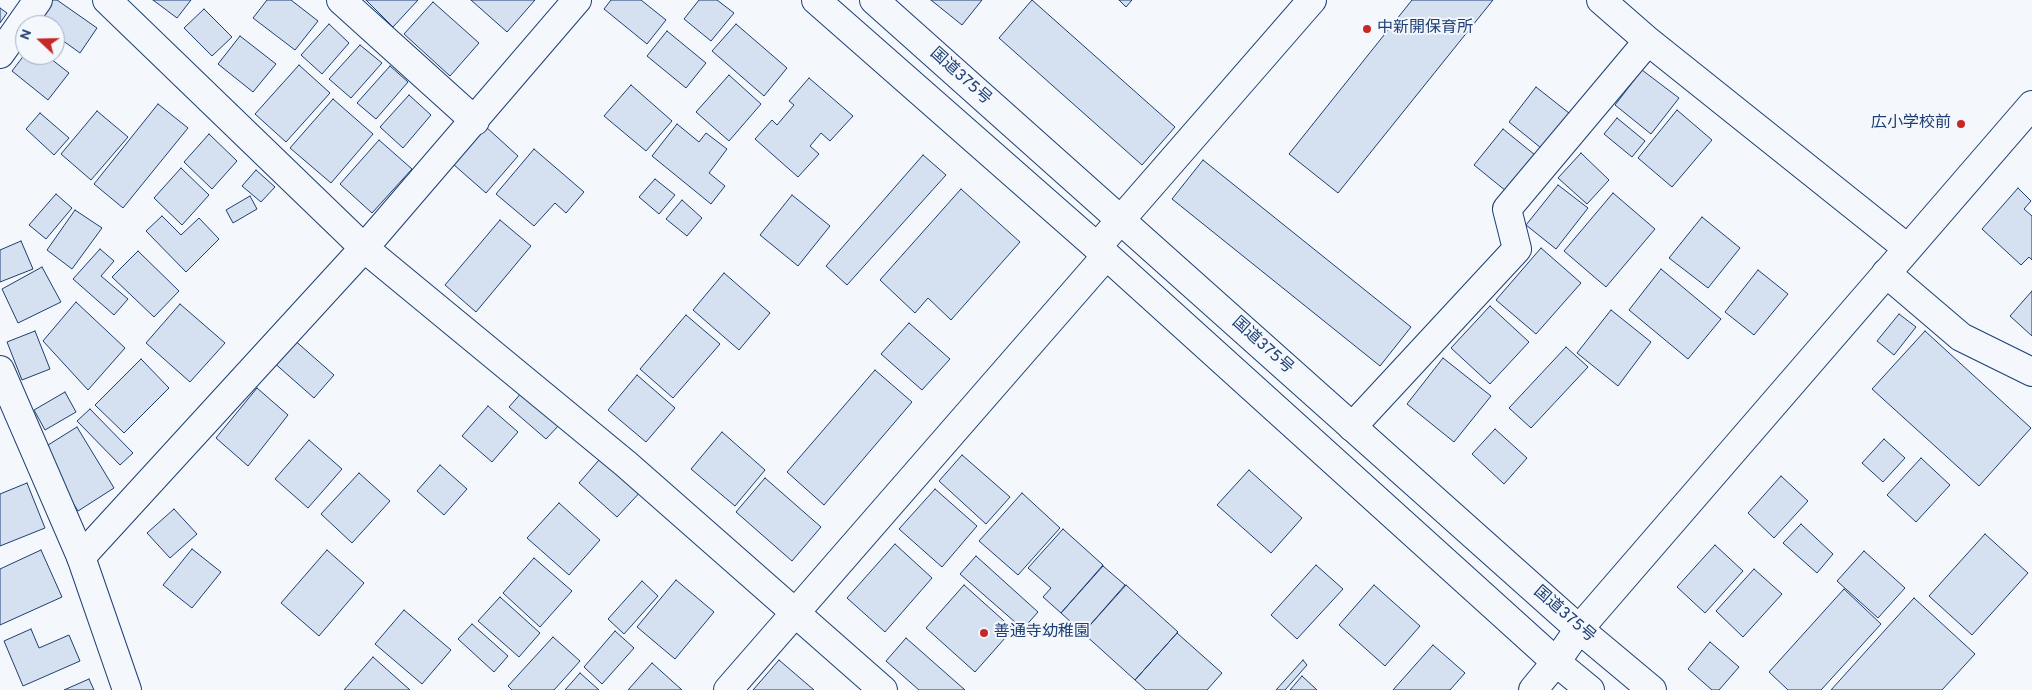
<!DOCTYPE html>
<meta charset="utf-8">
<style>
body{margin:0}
#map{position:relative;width:2032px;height:690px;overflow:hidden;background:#f4f7fb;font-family:Overpass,sans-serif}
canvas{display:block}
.north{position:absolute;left:15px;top:15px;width:50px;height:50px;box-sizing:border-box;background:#f4f7fb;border:1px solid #9eadc5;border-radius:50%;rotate:291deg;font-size:14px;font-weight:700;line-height:20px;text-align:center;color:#1d3f73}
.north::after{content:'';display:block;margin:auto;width:18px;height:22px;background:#c62828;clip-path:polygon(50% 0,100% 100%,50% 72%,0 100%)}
</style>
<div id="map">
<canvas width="2032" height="690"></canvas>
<div class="north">N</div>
</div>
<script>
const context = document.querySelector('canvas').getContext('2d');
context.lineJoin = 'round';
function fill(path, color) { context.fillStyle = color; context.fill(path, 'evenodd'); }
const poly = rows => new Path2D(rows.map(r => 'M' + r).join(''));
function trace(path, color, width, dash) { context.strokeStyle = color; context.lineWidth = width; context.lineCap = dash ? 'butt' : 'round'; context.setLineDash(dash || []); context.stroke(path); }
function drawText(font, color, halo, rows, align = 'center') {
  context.font = font + ' Overpass,"Noto Sans JP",sans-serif'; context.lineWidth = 4; context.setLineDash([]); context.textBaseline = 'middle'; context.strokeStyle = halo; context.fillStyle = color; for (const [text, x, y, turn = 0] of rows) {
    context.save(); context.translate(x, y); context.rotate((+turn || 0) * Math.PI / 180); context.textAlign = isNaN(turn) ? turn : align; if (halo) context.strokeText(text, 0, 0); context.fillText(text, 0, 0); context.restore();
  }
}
const building = poly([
 [48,0,57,0,97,28,80,53,55,35,55,25,40,25,34,21,48,0],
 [153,0,191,0,177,18,153,0],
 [267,0,291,0,318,21,295,50,253,18,267,0],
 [366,0,418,0,393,27,366,0],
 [471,0,535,0,507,32,471,0],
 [611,0,641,0,666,20,647,44,604,9,611,0],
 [699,0,717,0,734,13,711,41,684,19,699,0],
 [931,0,982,0,962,25,931,0],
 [1032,0,1175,127,1142,165,999,38,1032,0],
 [1119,0,1132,0,1126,7,1119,0],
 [1412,0,1493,0,1338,193,1289,154,1412,0],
 [433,2,479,43,450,76,404,34,433,2],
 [0,8,7,13,0,23,0,8],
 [204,9,232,37,212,56,184,28,204,9],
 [329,24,349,43,322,74,301,55,329,24],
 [736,24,787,68,764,96,712,51,736,24],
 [667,31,706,63,686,88,647,56,667,31],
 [240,36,276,64,253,92,218,64,240,36],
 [360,45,382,63,351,98,329,79,360,45],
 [25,54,46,55,69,73,48,100,12,71,25,54],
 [299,65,330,93,286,142,255,114,299,65],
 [390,66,408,82,376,119,357,103,390,66],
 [1642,70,1679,98,1651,134,1615,105,1642,70],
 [729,75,761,104,729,141,696,112,729,75],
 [809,78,853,116,830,141,821,133,810,146,819,154,798,177,755,139,772,120,777,125,794,105,789,101,809,78],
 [631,85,672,121,646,151,604,116,631,85],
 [1536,87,1574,117,1546,152,1509,122,1536,87],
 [409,95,431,115,403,148,380,127,409,95],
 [333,99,373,134,331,183,290,148,333,99],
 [158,104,188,128,123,208,94,184,158,104],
 [1677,110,1712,140,1672,187,1638,158,1677,110],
 [97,111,128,137,91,180,61,154,97,111],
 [40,113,69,138,54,155,26,129,40,113],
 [1617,118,1645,141,1632,157,1604,134,1617,118],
 [677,124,699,142,706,133,727,149,709,173,725,186,711,204,652,156,677,124],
 [486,127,518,156,486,193,453,164,486,127],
 [1503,129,1535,155,1506,191,1474,165,1503,129],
 [209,134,237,161,212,189,184,162,209,134],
 [379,140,412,169,372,213,340,184,379,140],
 [534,149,584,192,566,213,555,203,534,226,496,194,534,149],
 [1581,153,1609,180,1587,204,1558,178,1581,153],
 [923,155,946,175,847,285,826,266,923,155],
 [1203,160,1411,327,1380,366,1172,199,1203,160],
 [181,168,209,195,182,225,154,198,181,168],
 [256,170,275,187,261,202,242,186,256,170],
 [655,179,675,195,659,214,639,197,655,179],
 [1558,185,1588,208,1556,249,1526,225,1558,185],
 [2018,188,2031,201,2024,209,2032,216,2032,260,2029,257,2021,265,1982,229,2018,188],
 [961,189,1020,242,951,320,928,298,915,313,880,280,961,189],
 [1613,193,1655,229,1606,287,1564,251,1613,193],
 [56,194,72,208,46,239,29,225,56,194],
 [792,195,830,226,798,266,760,235,792,195],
 [250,196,257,209,233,223,226,210,250,196],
 [682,200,702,218,687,236,666,219,682,200],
 [75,210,102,228,72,269,47,250,75,210],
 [162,216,181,235,199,218,219,239,186,272,146,231,162,216],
 [1702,217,1740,248,1708,288,1669,258,1702,217],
 [500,220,531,246,476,312,445,285,500,220],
 [21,241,33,269,0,282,0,250,21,241],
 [1541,248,1581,283,1536,334,1496,300,1541,248],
 [100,249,114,261,101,276,128,299,114,315,73,279,100,249],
 [138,251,179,291,154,317,112,277,138,251],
 [42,267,61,302,18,323,2,289,42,267],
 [1661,269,1721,319,1688,359,1629,310,1661,269],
 [1758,270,1788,294,1754,335,1725,312,1758,270],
 [724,273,770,313,739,350,693,310,724,273],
 [2032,291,2032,336,2010,316,2032,291],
 [76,302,125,348,88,390,43,341,76,302],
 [180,304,225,343,190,382,146,343,180,304],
 [1490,306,1529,342,1490,384,1451,348,1490,306],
 [1611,310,1651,342,1618,386,1577,353,1611,310],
 [1899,314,1916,327,1894,355,1877,341,1899,314],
 [686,315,720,344,673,398,640,369,686,315],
 [909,323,950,359,922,390,881,354,909,323],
 [35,331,50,369,22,380,7,342,35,331],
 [1925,331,2031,428,1979,486,1872,389,1925,331],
 [292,338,334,375,314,398,272,361,292,338],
 [1566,347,1588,367,1531,428,1509,408,1566,347],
 [1443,358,1491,396,1454,442,1407,404,1443,358],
 [141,359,169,388,124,433,95,405,141,359],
 [875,370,912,402,824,505,787,472,875,370],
 [637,375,675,408,646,442,608,410,637,375],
 [257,388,288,415,248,466,216,438,257,388],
 [523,391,560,424,546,439,509,407,523,391],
 [65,392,76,412,45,430,34,410,65,392],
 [488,406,518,432,492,462,462,436,488,406],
 [90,409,133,453,120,465,77,421,90,409],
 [77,427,114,488,78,511,40,450,77,427],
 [1495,429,1527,458,1504,484,1472,454,1495,429],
 [722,432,765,470,735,506,691,469,722,432],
 [1884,439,1905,458,1883,482,1862,463,1884,439],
 [309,440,342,469,308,508,275,479,309,440],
 [605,453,644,488,617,517,579,483,605,453],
 [962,455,1010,497,986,524,939,481,962,455],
 [1921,458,1950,485,1916,522,1887,495,1921,458],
 [440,465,467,489,444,515,417,491,440,465],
 [1249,470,1302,518,1271,553,1217,505,1249,470],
 [359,473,390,501,352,543,321,514,359,473],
 [1781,476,1808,501,1774,538,1748,513,1781,476],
 [765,478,821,527,792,561,736,512,765,478],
 [27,483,45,528,0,546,0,494,27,483],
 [935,489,977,526,942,567,899,529,935,489],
 [1022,493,1060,528,1018,575,979,541,1022,493],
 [559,503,600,540,569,575,527,538,559,503],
 [174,509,197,534,170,558,147,533,174,509],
 [1801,524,1833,554,1817,573,1783,543,1801,524],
 [1063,529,1103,565,1061,613,1043,597,1051,588,1028,568,1063,529],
 [1985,534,2028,573,1972,635,1929,596,1985,534],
 [895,544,932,578,885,632,847,598,895,544],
 [1715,545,1743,571,1705,613,1677,587,1715,545],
 [192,549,221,572,192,608,163,585,192,549],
 [41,550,62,597,0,625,0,569,41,550],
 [327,550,364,583,319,636,281,603,327,550],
 [1864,551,1905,588,1878,618,1837,581,1864,551],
 [976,556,1038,612,1023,629,960,574,976,556],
 [534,558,572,591,540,627,503,593,534,558],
 [1316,565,1343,589,1297,639,1271,615,1316,565],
 [1103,566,1125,585,1083,633,1061,613,1103,566],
 [1754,569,1782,594,1743,637,1716,611,1754,569],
 [676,580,714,612,675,659,637,627,676,580],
 [642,581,658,596,624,634,608,619,642,581],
 [964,585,1013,629,975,672,926,628,964,585],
 [1126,585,1178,632,1135,680,1083,633,1126,585],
 [1374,585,1420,626,1385,666,1339,625,1374,585],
 [1844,589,1881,624,1821,690,1788,690,1769,672,1844,589],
 [500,597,540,633,519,657,478,621,500,597],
 [1914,598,1975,654,1942,690,1831,690,1914,598],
 [404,610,451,650,422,684,375,644,404,610],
 [472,624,508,656,494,672,458,639,472,624],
 [31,629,39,648,69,635,80,661,23,686,4,641,31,629],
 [615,631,634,648,602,684,584,667,615,631],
 [1177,633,1222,673,1207,690,1146,690,1135,680,1177,633],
 [553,637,580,661,554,690,512,690,508,686,553,637],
 [906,638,965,690,919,690,886,661,906,638],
 [1710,642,1739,667,1719,690,1712,690,1688,669,1710,642],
 [1433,645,1465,673,1450,690,1393,690,1433,645],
 [373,657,410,690,344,690,373,657],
 [779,660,814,690,753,690,779,660],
 [1303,660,1307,665,1285,690,1276,690,1303,660],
 [652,663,682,690,628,690,652,663],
 [580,673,599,690,565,690,580,673],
 [1302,676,1317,690,1290,690,1302,676],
 [89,679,94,690,64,690,89,679]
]);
fill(building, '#d5e0f0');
trace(building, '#1d3f73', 1);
const minor = poly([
 [107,0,364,248,626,464,883,690],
 [341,0,475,121],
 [1601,0,1648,41,1907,248],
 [0,54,38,0],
 [1097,247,1312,0],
 [1886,273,1961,337,2032,372],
 [1352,427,1517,249,1507,209,1648,41],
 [81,557,364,248,577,0],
 [728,690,1106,256]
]);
const tertiary = poly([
 [0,370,81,557,127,690],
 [1533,690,1556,662,1579,629,2032,105]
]);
const trunk = poly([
 [816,0,1097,247,1556,662,1590,690],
 [874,0,1579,629,1652,690]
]);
trace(minor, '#1d3f73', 30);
trace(tertiary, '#1d3f73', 30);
trace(trunk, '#1d3f73', 30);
trace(minor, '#f4f7fb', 28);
trace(tertiary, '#f4f7fb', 28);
trace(trunk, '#f4f7fb', 28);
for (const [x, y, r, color] of [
 [1367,29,5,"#c62828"],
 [1961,124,5,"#c62828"],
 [984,633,5,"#c62828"]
]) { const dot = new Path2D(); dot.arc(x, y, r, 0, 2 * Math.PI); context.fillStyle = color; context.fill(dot); trace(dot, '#f4f7fb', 2); }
drawText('16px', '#1d3f73', '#f4f7fb', [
 ["中新開保育所",1377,29],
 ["広小学校前",1951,124,"right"],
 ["善通寺幼稚園",994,633]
], 'left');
drawText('16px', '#1d3f73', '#f4f7fb', [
 ["国道375号",960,77,42],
 ["国道375号",1262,346,42],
 ["国道375号",1564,615,41]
]);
</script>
